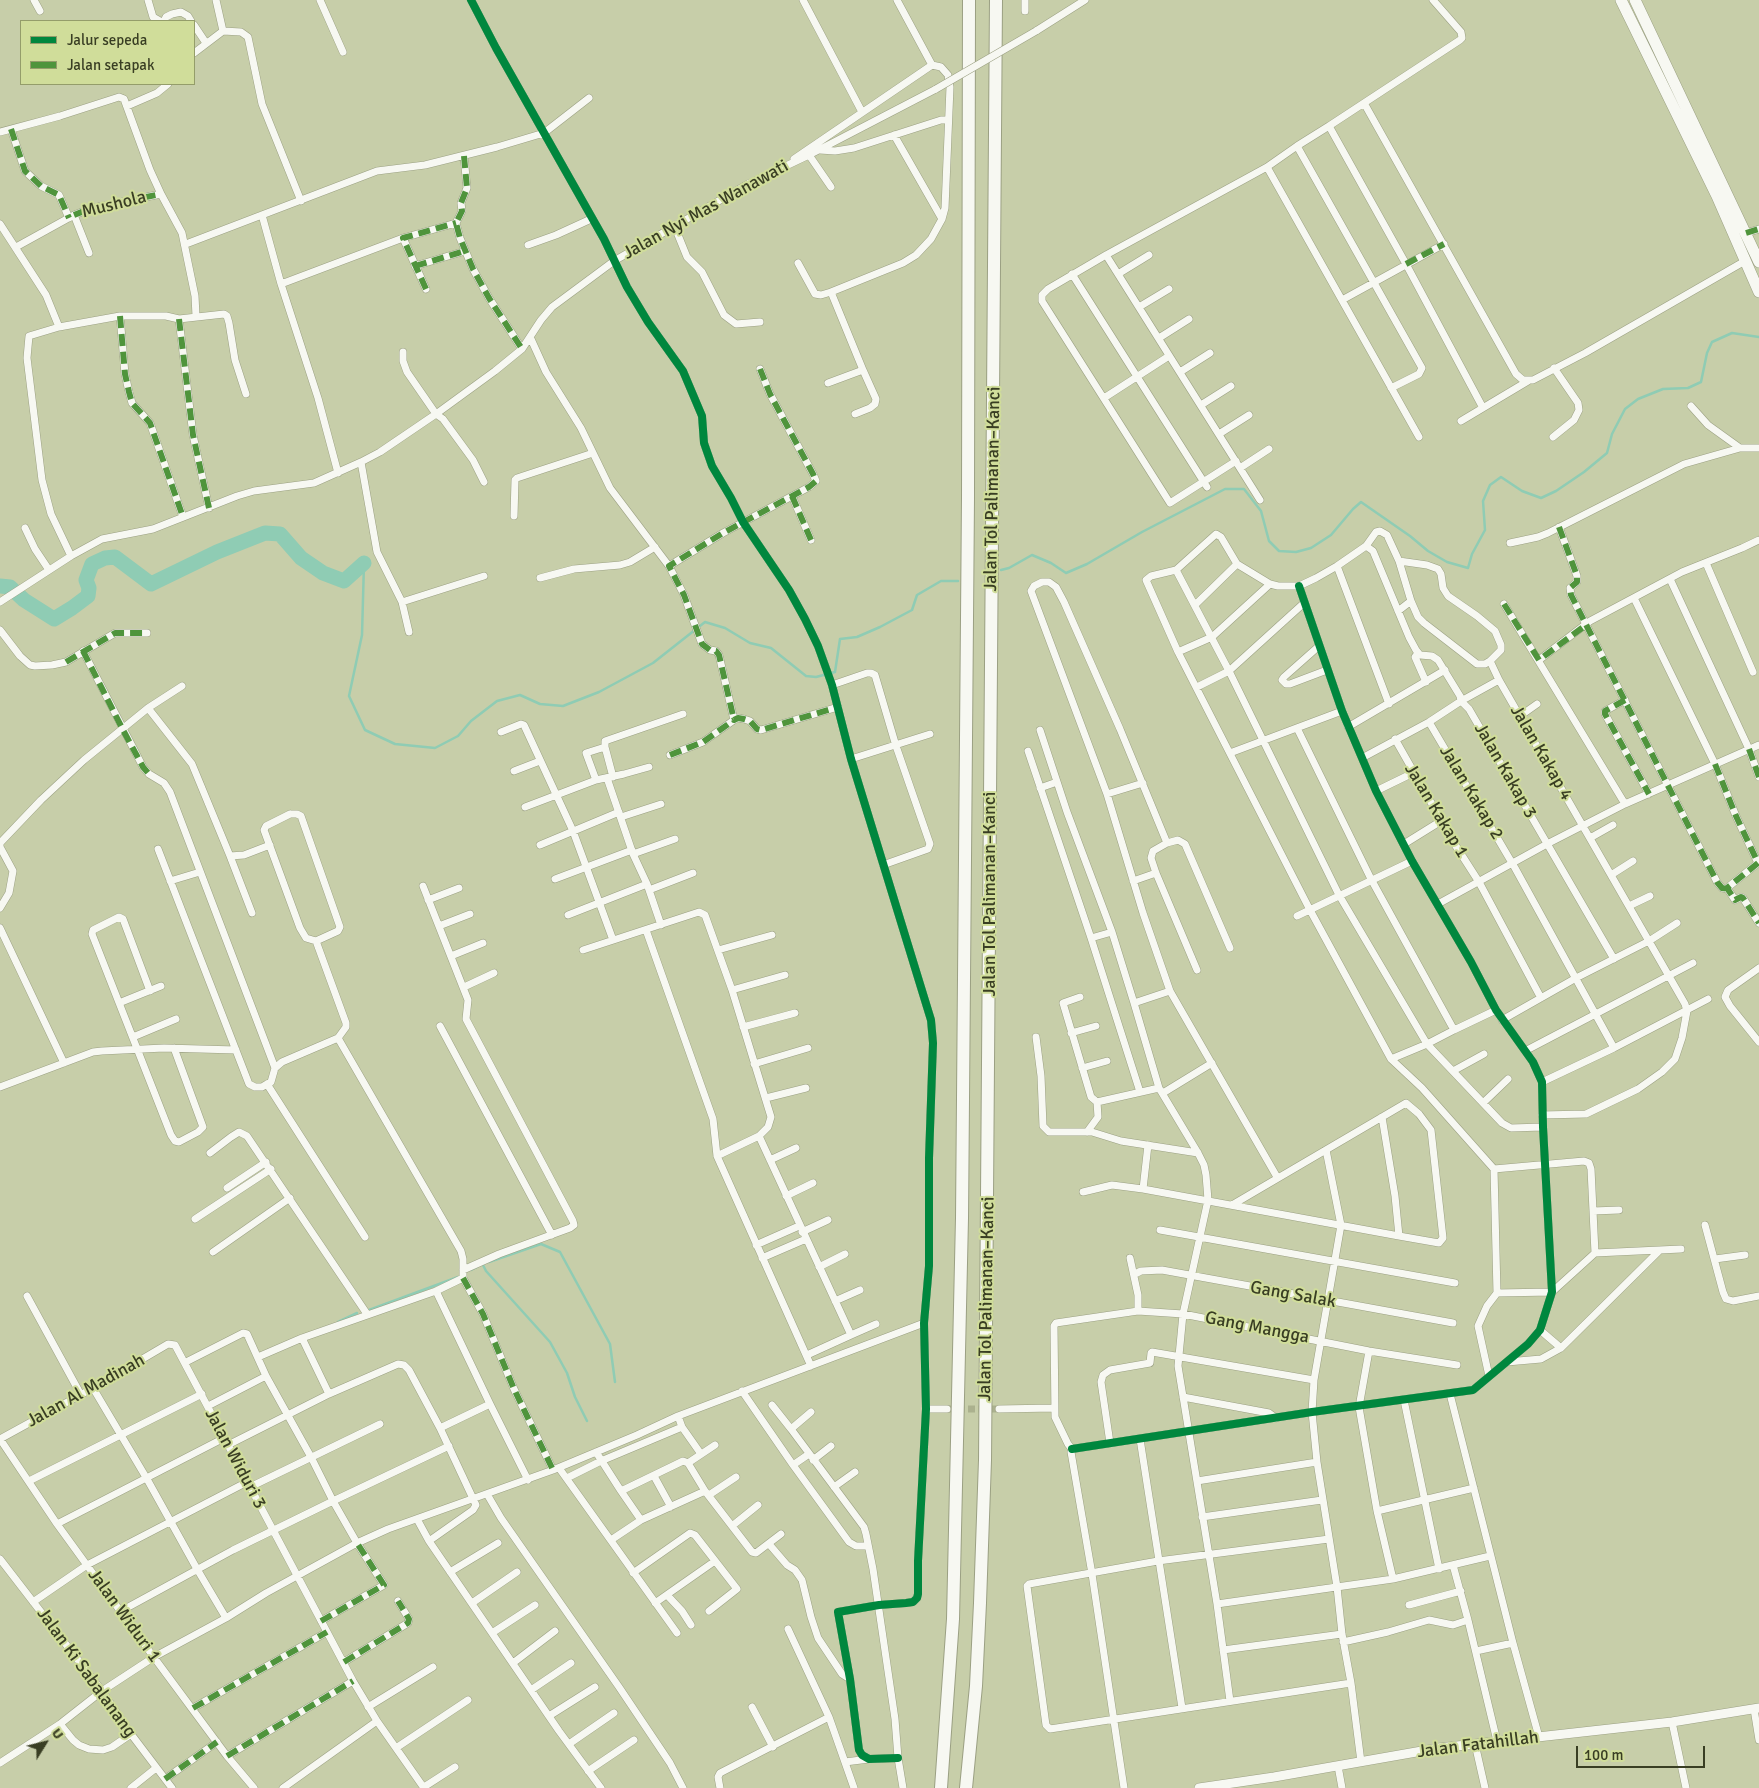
<!DOCTYPE html>
<meta charset="utf-8">
<style>
body{margin:0}
#map{position:relative;width:1759px;height:1788px;overflow:hidden;background:#c7cea9;font-family:Signika,sans-serif}
canvas{display:block}
.legend{position:absolute;left:20px;top:20px;width:175px;height:65px;box-sizing:border-box;background:#d0dd9a;border:1px solid #949d6a;margin:0;padding:6px 9px;list-style:none;font-size:15px;color:#393e23}
.legend li{display:flex;align-items:center;gap:10px;height:25px}
.legend b{width:25px;border:1px solid #949d6a}
.north{position:absolute;left:20px;top:1718px;width:50px;height:50px;-webkit-text-stroke:4px #d0dd9a;paint-order:stroke;rotate:54deg;font-size:14px;font-weight:700;line-height:20px;text-align:center;color:#393e23}
.north::after{content:'';display:block;margin:auto;width:18px;height:22px;background:#393e23;clip-path:polygon(50% 0,100% 100%,50% 72%,0 100%)}
.scale{position:absolute;left:1576px;top:1746px;width:129px;height:22px;box-sizing:border-box;border:2px solid #393e23;border-top:0;padding-left:6px;font-size:15px;line-height:18px;white-space:nowrap;color:#393e23;-webkit-text-stroke:4px #d0dd9a;paint-order:stroke}
</style>
<div id="map">
<canvas width="1759" height="1788"></canvas>
<ul class="legend">
<li><b style="height:6px;background:#00873e"></b>Jalur sepeda</li>
<li><b style="height:6px;background:#4f943c"></b>Jalan setapak</li>
</ul>
<div class="north">U</div>
<div class="scale">100 m</div>
</div>
<script>
const context = document.querySelector('canvas').getContext('2d');
context.lineJoin = 'round';
const poly = rows => new Path2D(rows.map(r => 'M' + r).join(''));
function trace(path, color, width, dash) { context.strokeStyle = color; context.lineWidth = width; context.lineCap = dash ? 'butt' : 'round'; context.setLineDash(dash || []); context.stroke(path); }
function drawText(font, color, halo, rows, align = 'center') {
  context.font = font + ' Signika,sans-serif'; context.lineWidth = 4; context.setLineDash([]); context.textBaseline = 'middle'; context.strokeStyle = halo; context.fillStyle = color; for (const [text, x, y, turn = 0] of rows) {
    context.save(); context.translate(x, y); context.rotate((+turn || 0) * Math.PI / 180); context.textAlign = isNaN(turn) ? turn : align; if (halo) context.strokeText(text, 0, 0); context.fillText(text, 0, 0); context.restore();
  }
}
trace(poly([
 [364,563,362,635,349,696,365,730,395,744,435,748,458,736,471,721,497,701,520,695,540,704,563,706,599,692,653,663,705,622,725,628,750,643,771,648,806,676,816,677,835,672,840,639,857,637,880,627,912,610,917,595,941,581,958,581],
 [1001,570,1009,568,1032,555,1051,563,1066,573,1087,564,1142,532,1225,489,1244,489,1261,511,1269,541,1279,551,1296,552,1311,548,1331,535,1353,509,1361,502,1410,536,1428,551,1447,562,1468,568,1472,554,1485,530,1483,501,1490,485,1501,477,1522,491,1541,498,1556,491,1584,472,1607,453,1612,434,1625,409,1638,399,1663,389,1688,388,1701,382,1707,353,1712,342,1732,333,1759,337],
 [489,1262,541,1244,560,1252,610,1344,615,1382],
 [482,1263,486,1271,550,1342,567,1373,575,1397,587,1421],
 [471,1270,477,1267],
 [369,1310,458,1277],
 [338,1322,357,1313]
]), '#8fccb4', 2.5);
trace(poly([
 [0,586,10,587,24,600,54,619,72,608,88,596,89,588,86,580,92,564,105,558,115,557,151,584,217,552,265,533,280,534,301,558,323,573,344,581,364,563]
]), '#8fccb4', 15);
trace(poly([
 [947,1409,999,1409]
]), '#abb18e', 7, [7, 3.5]);
const minor = poly([
 [34,0,40,11],
 [148,0,153,17,160,21],
 [216,0,223,31],
 [320,0,343,52],
 [471,0,496,48,604,239,627,287,648,322,683,371,702,416,704,443,712,466,731,498,743,522,789,590,805,619,818,646,832,685,851,759,931,1020,933,1043,929,1158,929,1266,924,1323,926,1409,918,1561,918,1594,917,1598,913,1602,906,1603,879,1605,838,1612,850,1679,859,1750,862,1755,869,1759,898,1758],
 [803,0,862,112],
 [1025,0,1025,11],
 [1433,0,1461,32,1462,38,1460,40,1329,126,1406,264,1483,408],
 [164,21,166,17,172,14,181,12,188,16,191,21],
 [194,25,206,43],
 [1036,31,1085,0],
 [194,53,223,31,241,32,248,37,262,104,301,201],
 [1364,103,1516,374,1523,380,1533,380,1585,353,1745,261],
 [127,106,157,93,168,84],
 [1329,126,1297,146,1267,167,1419,437],
 [11,129,25,171,41,186,59,195,69,218],
 [0,132,60,116,119,97,124,99,150,170,161,194,182,233,195,296,196,316],
 [894,135,942,219],
 [1297,146,1422,368,1419,374,1391,388],
 [820,150,835,151,854,148,941,120,947,120],
 [809,155,831,187],
 [464,156,467,188,461,203,462,211,456,223,460,238,473,269,489,298,522,349],
 [794,159,932,65],
 [74,215,89,253],
 [262,215,281,284,318,398,338,473],
 [0,224,46,295,59,327],
 [674,225,687,257,702,272,724,315,736,324,760,322],
 [1746,233,1759,229],
 [403,238,426,289],
 [186,244,377,171,425,165,497,147,544,133,589,98],
 [528,245,556,235,591,219],
 [16,247,74,215,92,208,161,194],
 [1106,255,1260,500],
 [798,263,815,294,821,295,831,292,903,263,916,255,931,239,942,219,945,208,950,87,948,75,941,67,932,65,897,0],
 [415,266,465,251],
 [1072,274,1207,487],
 [1118,274,1149,255],
 [281,284,403,238,456,223],
 [1342,300,1444,244],
 [1139,307,1169,289],
 [120,316,125,374,129,392,132,403,150,423,183,517],
 [179,319,193,435,209,508],
 [1159,338,1189,319],
 [531,339,546,372,581,428,610,488,669,566,684,595,702,644,710,650,716,651,719,655,734,720,738,718,744,719,750,721,757,729,761,730,838,707],
 [403,352,403,361,407,372,436,414,443,419,473,460,484,482],
 [1180,372,1210,353],
 [828,383,863,370,831,292],
 [1104,398,1169,356],
 [1201,405,1231,386],
 [1691,406,1708,425,1740,448,1759,448],
 [855,414,870,408,875,404,876,399,863,370],
 [1461,421,1528,381],
 [1219,434,1249,415],
 [1553,437,1574,420,1579,410,1578,403,1554,368],
 [1236,461,1170,503,1042,301,1042,295,1048,289,1106,255,1267,167],
 [361,462,377,552,402,602,409,632],
 [1240,468,1269,449],
 [792,496,811,540],
 [514,516,515,480,517,478,593,453],
 [1559,527,1577,576,1577,582,1570,588,1571,595,1717,882,1722,888,1728,889],
 [25,528,35,549,49,570],
 [1510,543,1538,537,1548,533,1684,464,1740,448],
 [1366,546,1373,551,1409,637,1416,650,1420,655,1432,656,1438,660,1460,696,1461,701],
 [71,556,51,514,42,480,27,358,29,336,59,327,120,316,166,316,179,319,224,314,227,316,229,323,235,360,246,394],
 [1399,561,1387,535,1380,531,1376,532,1366,546,1337,566,1316,578,1299,586,1278,586,1270,584,1237,564,1221,537,1216,534,1176,570,1151,576,1146,580,1178,652,1310,910,1391,1059,1422,1088,1494,1169,1497,1293],
 [1706,563,1753,672],
 [669,566,723,533,809,487,816,481,813,474,770,394,760,369],
 [1337,566,1389,704],
 [1176,570,1229,671,1339,895,1427,1044,1502,1123,1511,1128,1543,1127],
 [540,578,574,569,620,565,630,562,655,547],
 [1670,579,1749,749,1759,777],
 [1634,598,1715,764,1736,816,1758,863,1727,888,1735,900,1741,897,1743,898,1759,923],
 [1411,601,1418,617,1424,623,1477,664,1485,664,1490,661],
 [0,602,71,556,102,539,153,529,237,496,254,491,314,483,361,462,380,452,436,414,495,371,522,349,541,320,552,307,614,261,748,184,809,155,936,89],
 [402,602,484,576],
 [1504,604,1625,804],
 [1195,605,1237,564],
 [1398,611,1411,601,1399,561,1427,565,1438,569,1441,574,1443,588,1448,596,1477,616,1495,631,1501,645,1501,650,1490,661,1499,680,1685,1004,1687,1011,1682,1038,1675,1059,1662,1072,1638,1089,1586,1114,1542,1115],
 [0,630,20,656,30,665,35,666,52,665,66,662,115,633,147,633],
 [1319,646,1284,677,1282,680,1286,684,1290,684,1327,670],
 [83,651,143,767,149,774,164,783,170,792,275,1068],
 [1178,652,1212,637,1270,584],
 [1418,653,1415,657,1426,682],
 [1539,660,1590,621,1682,572,1742,548,1759,540],
 [832,685,867,673,871,673,875,675,896,746,930,844,928,849,883,865],
 [1197,687,1229,671,1304,603],
 [1625,700,1605,711,1605,714,1649,794],
 [1461,701,1469,709,1614,959],
 [148,708,192,764,230,856,244,855,270,845],
 [1520,716,1537,704],
 [1429,722,1515,868,1614,1048],
 [1348,727,1445,670],
 [1297,728,1371,879,1454,1030,1496,1010],
 [1040,730,1067,812,1112,932,1134,1003],
 [501,732,521,724,524,725,573,831,613,940],
 [1395,739,1454,843,1479,882,1541,998],
 [1028,751,1091,938,1140,1092],
 [1230,753,1342,711],
 [670,755,703,742,734,720],
 [1362,758,1429,722,1461,701,1499,680],
 [851,759,930,734],
 [514,771,540,761],
 [613,777,605,747,605,741,683,714],
 [607,778,633,854,647,884,661,925],
 [596,780,586,753,605,747],
 [1040,788,1057,782],
 [1376,791,1413,773],
 [1107,794,1143,783],
 [525,807,596,780,624,774,649,767],
 [290,814,297,814,301,816,340,927,338,931,316,941,306,938,300,928,264,830,266,826,290,814],
 [621,817,661,804],
 [1590,838,1613,825],
 [1167,843,1120,729,1064,602,1056,587,1049,582,1042,582,1034,586,1031,591,1107,794,1143,913,1170,991,1277,1177],
 [1404,844,1441,821],
 [540,845,619,812],
 [158,849,249,1084,255,1087,262,1087,267,1084,271,1082,275,1068,282,1062,338,1038],
 [633,854,675,839],
 [230,856,252,913],
 [1611,875,1633,861],
 [555,879,632,850],
 [170,881,200,872],
 [1133,881,1156,873],
 [423,886,468,1000,466,1019,573,1221,574,1225,570,1228,499,1254,463,1270],
 [649,890,693,873],
 [428,900,459,888],
 [1438,904,1547,844,1625,804,1759,745],
 [1629,906,1650,896],
 [0,908,9,893,13,871,0,847,0,843,41,800,84,760,148,708,182,686],
 [568,915,647,884],
 [1297,916,1412,861],
 [439,926,470,914],
 [0,928,64,1063],
 [646,930,713,1119,717,1156,811,1366],
 [1091,938,1112,932],
 [316,941,346,1023,346,1027,338,1038,461,1251,463,1259,463,1278,483,1314,514,1389,553,1470],
 [583,950,699,912,705,915,732,990,771,1117,768,1127,759,1136,717,1156],
 [718,950,772,935],
 [451,956,483,943],
 [1759,968,1728,990,1725,997,1730,1006,1759,1042],
 [1197,970,1156,873,1151,858,1153,851,1167,843,1178,840,1185,844,1230,948],
 [464,987,494,973],
 [732,990,785,975],
 [150,991,123,919,119,917,93,930,92,934,171,1135,175,1141,179,1142,198,1132,203,1127,174,1048],
 [1170,991,1134,1003,1159,1088,1198,1153,1204,1165,1206,1175,1208,1200,1183,1314,1178,1366,1217,1604,1230,1701],
 [1080,997,1063,1003,1091,1097,1097,1102,1098,1117,1087,1132],
 [119,1003,161,986],
 [1502,1020,1576,978,1649,941,1677,923],
 [440,1026,552,1235],
 [743,1027,795,1013],
 [1071,1033,1096,1026],
 [133,1037,176,1019],
 [1036,1037,1041,1076,1043,1126,1049,1132,1092,1132,1121,1141,1198,1153],
 [1525,1051,1693,963],
 [1391,1059,1427,1044,1454,1030],
 [754,1064,808,1048],
 [1082,1068,1107,1061],
 [1453,1071,1484,1054],
 [1542,1082,1614,1048,1708,999],
 [267,1084,365,1237],
 [0,1087,93,1052,102,1051,164,1048,236,1050],
 [1163,1093,1212,1063],
 [766,1098,806,1088],
 [1097,1102,1159,1088],
 [1483,1103,1508,1079],
 [1382,1117,1395,1196,1399,1236],
 [759,1136,851,1335,807,1355],
 [1326,1150,1341,1225,1314,1380,1312,1412,1317,1462,1337,1587,1342,1634,1351,1683,1361,1762],
 [210,1153,231,1137,239,1132,247,1136,367,1314],
 [770,1160,796,1148],
 [1494,1169,1584,1161,1589,1163,1591,1169,1595,1253],
 [227,1188,266,1162],
 [1143,1189,1148,1145],
 [1083,1192,1112,1185,1143,1189,1399,1236,1439,1243,1443,1238,1431,1130,1419,1114,1406,1103,1232,1205],
 [786,1196,813,1183],
 [1593,1211,1619,1210],
 [195,1219,271,1169],
 [1705,1225,1723,1292,1726,1299,1733,1301,1759,1296],
 [1160,1230,1455,1283],
 [802,1232,828,1220],
 [756,1245,799,1226],
 [213,1252,290,1198],
 [762,1258,806,1239],
 [1130,1258,1138,1295,1138,1311],
 [1715,1259,1745,1255],
 [819,1267,845,1254],
 [1135,1274,1141,1271,1162,1270,1453,1323],
 [436,1291,463,1278],
 [27,1296,81,1395],
 [835,1301,860,1290],
 [1540,1330,1561,1348,1659,1251],
 [851,1335,876,1324],
 [302,1338,329,1394],
 [1369,1351,1359,1407,1377,1511,1393,1579],
 [258,1357,302,1338,436,1291,490,1404,528,1480],
 [186,1362,243,1333,247,1334,266,1376,311,1457,333,1501,357,1543,384,1585,321,1621],
 [1507,1362,1541,1359,1561,1348],
 [1489,1376,1478,1326,1487,1306,1497,1293,1552,1292,1595,1253,1681,1249],
 [93,1388,147,1479,197,1569,226,1618],
 [742,1391,793,1465,849,1542,856,1546,868,1546],
 [1450,1394,1513,1643,1476,1651],
 [1183,1397,1269,1413,1276,1418],
 [1404,1400,1439,1569],
 [772,1405,791,1429],
 [208,1406,266,1376],
 [926,1409,947,1409],
 [999,1409,1054,1408],
 [811,1412,791,1429,864,1527,866,1534,873,1569,895,1719,898,1758,903,1788],
 [678,1416,682,1427,701,1454],
 [0,1439,93,1388,168,1344,175,1345,353,1681,377,1721,424,1788],
 [0,1439,57,1524,150,1652,227,1756,254,1788],
 [1140,1439,1182,1708],
 [1110,1443,1101,1382,1103,1375,1110,1370,1150,1363,1151,1353,1152,1352,1314,1380],
 [228,1445,329,1394,398,1364,404,1365,409,1370,440,1428],
 [1072,1449,1312,1412,1473,1390,1528,1344,1540,1330,1552,1292,1543,1127,1542,1082,1533,1062,1496,1010,1471,962,1412,861,1376,791,1342,711,1299,586],
 [596,1452,621,1491,641,1520],
 [813,1460,831,1446],
 [688,1463,715,1445],
 [793,1465,809,1454],
 [559,1468,677,1633],
 [654,1476,671,1507],
 [567,1478,601,1461,682,1427],
 [29,1481,202,1394],
 [1197,1481,1317,1462],
 [250,1487,380,1424],
 [834,1487,855,1472],
 [621,1491,683,1461,688,1463,705,1491],
 [487,1494,501,1518,619,1687,670,1763,683,1788],
 [709,1495,736,1477],
 [1377,1511,1474,1488],
 [1202,1517,1322,1500],
 [417,1519,429,1541,559,1731,601,1788],
 [57,1524,224,1438],
 [732,1526,758,1505],
 [1329,1539,1158,1561,1029,1584,1027,1586,1046,1725,1050,1729,1351,1683],
 [611,1540,641,1520,705,1491,752,1552,756,1553,781,1534],
 [429,1541,473,1510,476,1505,440,1428,490,1404],
 [769,1544,787,1565,795,1570,802,1580,811,1617,818,1638,842,1674,850,1679],
 [0,1559,102,1691,131,1734,172,1788],
 [1453,1565,1468,1620,1497,1741],
 [450,1572,498,1543],
 [633,1573,690,1533,695,1535,737,1589,709,1611],
 [667,1595,682,1611,691,1625],
 [33,1602,87,1565,247,1482],
 [472,1603,517,1572],
 [655,1603,715,1561],
 [1217,1604,1393,1579,1490,1556],
 [1409,1605,1461,1591],
 [121,1611,233,1550,333,1501,449,1446],
 [788,1629,829,1717,854,1788],
 [492,1633,535,1605],
 [1343,1642,1388,1632,1429,1620,1453,1625,1468,1620],
 [1513,1643,1539,1737],
 [1223,1650,1342,1634],
 [344,1662,408,1623,409,1619,398,1601],
 [513,1663,555,1631],
 [531,1690,571,1663],
 [368,1707,433,1667],
 [752,1707,773,1747],
 [193,1708,327,1632],
 [1754,1709,1759,1740],
 [549,1716,595,1687],
 [1672,1722,1686,1788],
 [60,1724,73,1740,79,1745,89,1749,103,1750,112,1747,131,1734],
 [569,1744,614,1713],
 [1475,1744,1485,1788],
 [396,1748,468,1700],
 [227,1756,353,1681],
 [845,1762,869,1759],
 [0,1763,60,1724,102,1691,154,1657,226,1618,266,1593,357,1543,388,1529,553,1470,637,1435,678,1416,924,1323],
 [1338,1766,1342,1788],
 [588,1771,634,1740],
 [165,1779,217,1742],
 [424,1787,455,1767],
 [131,1788,156,1768],
 [283,1788,377,1721],
 [720,1788,718,1777,720,1773,829,1717],
 [1124,1788,1092,1574,1071,1452,1072,1449,1068,1444,1055,1417,1054,1326,1056,1323,1138,1311,1183,1314,1369,1351,1457,1365]
]);
const tertiary = poly([
 [1199,1788,1274,1777,1439,1748,1672,1722,1759,1708]
]);
const trunk = poly([
 [1621,0,1717,196,1759,292],
 [1635,0,1759,262]
]);
const motorway = poly([
 [941,1788,953,1619,962,1218,968,498,969,0],
 [966,1788,976,1686,980,1603,985,1460,996,0]
]);
trace(minor, '#9ba083', 8);
trace(tertiary, '#9ba083', 10);
trace(trunk, '#9ba083', 12);
trace(motorway, '#9ba083', 14);
trace(minor, '#f7f8f2', 7);
trace(tertiary, '#f7f8f2', 9);
trace(trunk, '#f7f8f2', 11);
trace(motorway, '#f7f8f2', 12);
const minorBridge = poly([
 [936,89,1036,31]
]);
trace(minorBridge, '#9ba083', 8, []);
trace(minorBridge, '#f7f8f2', 7);
trace(poly([
 [11,129,25,171,41,186,59,195,69,218],
 [464,156,467,188,461,203,462,211,456,223,460,238,473,269,489,298,522,349],
 [74,215,92,208,161,194],
 [1746,233,1759,229],
 [1406,264,1444,244],
 [415,266,465,251],
 [426,289,403,238,456,223],
 [120,316,125,374,129,392,132,403,150,423,183,517],
 [179,319,193,435,209,508],
 [760,369,770,394,813,474,816,481,809,487,723,533,669,566,684,595,702,644,710,650,716,651,719,655,734,720,738,718,744,719,750,721,757,729,761,730,838,707],
 [792,496,811,540],
 [1559,527,1577,576,1577,582,1570,588,1571,595,1717,882,1722,888,1728,889],
 [1504,604,1539,660,1586,625],
 [83,651,123,730,143,767,149,774],
 [66,662,115,633,147,633],
 [1625,700,1605,711,1605,714,1649,794],
 [1749,749,1759,777],
 [670,755,703,742,734,720],
 [1715,764,1736,816,1758,863,1727,888,1735,900,1741,897,1743,898,1759,923],
 [463,1278,483,1314,514,1389,553,1470],
 [321,1621,384,1585,357,1543],
 [344,1662,408,1623,409,1619,398,1601],
 [193,1708,327,1632],
 [227,1756,353,1681],
 [165,1779,217,1742]
]), '#4f943c', 6, [12, 6]);
trace(poly([
 [471,0,496,48,604,239,627,287,648,322,683,371,702,416,704,443,712,466,731,498,743,522,789,590,805,619,818,646,832,685,851,759,931,1020,933,1043,929,1158,929,1266,924,1323,926,1409,918,1561,918,1594,917,1598,913,1602,906,1603,879,1605,838,1612,850,1679,859,1750,862,1755,869,1759,898,1758],
 [1072,1449,1312,1412,1473,1390,1528,1344,1540,1330,1552,1292,1543,1127,1542,1082,1533,1062,1496,1010,1471,962,1412,861,1376,791,1342,711,1299,586]
]), '#00873e', 8);
drawText('18px', '#393e23', '#d0dd9a', [
 ["Mushola",114,205,-14],
 ["Jalan Nyi Mas Wanawati",706,210,-29],
 ["Jalan Tol Palimanan–Kanci",993,489,-89],
 ["Jalan Kakap 4",1541,753,60],
 ["Jalan Kakap 3",1505,771,60],
 ["Jalan Kakap 2",1471,793,59],
 ["Jalan Kakap 1",1436,811,59],
 ["Jalan Tol Palimanan–Kanci",990,894,-90],
 ["Gang Salak",1293,1295,10],
 ["Jalan Tol Palimanan–Kanci",987,1299,-89],
 ["Gang Mangga",1257,1328,11],
 ["Jalan Al Madinah",86,1391,-29],
 ["Jalan Widuri 3",235,1459,62],
 ["Jalan Widuri 1",124,1616,54],
 ["Jalan Ki Sabalanang",86,1673,54],
 ["Jalan Fatahillah",1478,1745,-7]
]);
</script>
